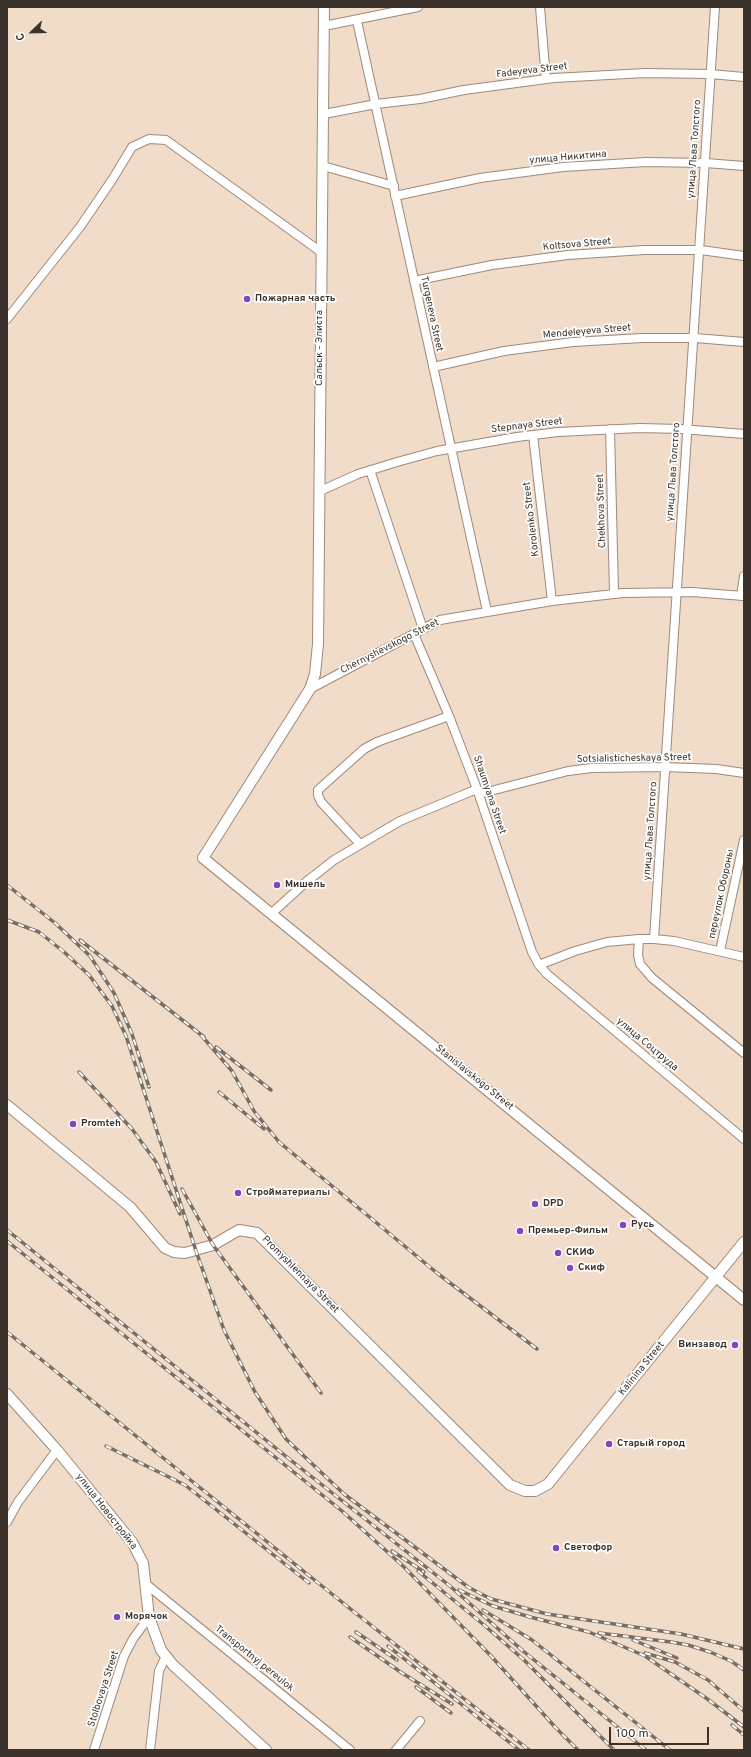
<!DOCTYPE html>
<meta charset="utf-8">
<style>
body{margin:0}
#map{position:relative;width:751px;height:1757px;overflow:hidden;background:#f1dbc9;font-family:Overpass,sans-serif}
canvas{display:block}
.frame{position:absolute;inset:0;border:8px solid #3b332b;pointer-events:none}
.north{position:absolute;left:12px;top:12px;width:40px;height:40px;-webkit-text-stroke:3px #fff;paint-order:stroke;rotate:247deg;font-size:11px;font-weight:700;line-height:16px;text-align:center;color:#3b332b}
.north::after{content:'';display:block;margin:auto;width:14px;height:18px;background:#3b332b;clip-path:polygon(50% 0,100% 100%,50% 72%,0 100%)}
.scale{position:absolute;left:609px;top:1727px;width:100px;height:18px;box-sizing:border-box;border:2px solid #3b332b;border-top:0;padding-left:5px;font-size:12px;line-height:14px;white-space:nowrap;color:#3b332b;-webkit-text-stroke:3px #fff;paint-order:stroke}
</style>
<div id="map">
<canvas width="751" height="1757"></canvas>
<div class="frame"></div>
<div class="north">С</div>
<div class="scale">100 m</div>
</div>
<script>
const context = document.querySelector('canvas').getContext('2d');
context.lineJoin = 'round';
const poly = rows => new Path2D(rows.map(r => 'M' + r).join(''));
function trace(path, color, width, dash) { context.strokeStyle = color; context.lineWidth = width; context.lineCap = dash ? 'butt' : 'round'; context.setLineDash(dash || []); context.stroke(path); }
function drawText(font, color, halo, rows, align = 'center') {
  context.font = font + ' Overpass,sans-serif'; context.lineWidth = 3.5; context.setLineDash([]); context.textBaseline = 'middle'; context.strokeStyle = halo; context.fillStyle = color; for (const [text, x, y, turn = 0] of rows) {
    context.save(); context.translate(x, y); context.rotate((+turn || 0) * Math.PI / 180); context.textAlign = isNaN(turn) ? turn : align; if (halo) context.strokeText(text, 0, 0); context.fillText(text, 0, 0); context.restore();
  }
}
const minor = poly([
 [540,7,546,79],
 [357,21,487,611],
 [324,26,418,7],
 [324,114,376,104,420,99,464,90,554,78,645,73,710,74,744,77],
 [323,166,394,186],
 [395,196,480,178,563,167,646,162,706,163,744,166],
 [414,281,492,265,568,255,644,250,701,250,744,256],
 [7,319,80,227,112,180,132,147,149,139,166,140,321,252],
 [433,367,504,351,573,342,642,338,695,338,744,342],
 [610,429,614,593],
 [533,435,552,601],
 [370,470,423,629],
 [320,491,358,474,397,462,437,451,517,437,558,432,640,428,681,429,744,434],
 [741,596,744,576],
 [414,634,449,716,477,789,532,952,539,965,547,974,744,1139],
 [310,689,440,620,552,601,623,593,692,592,744,596],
 [479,794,568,771,592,768,665,767,716,769,744,773],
 [360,844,321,802,318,795,318,790,364,749,377,742,449,716],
 [272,913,306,882,334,860,400,821,477,789],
 [639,939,638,955,640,964,652,978,744,1053],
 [654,939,715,7],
 [720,951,744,840],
 [539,965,575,951,607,942,639,939,654,939,674,941,744,957],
 [7,1522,18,1502,57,1450],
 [146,1584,350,1750],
 [94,1750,124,1656,133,1639,149,1617],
 [150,1750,159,1671,166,1656],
 [396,1750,420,1721]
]);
const major = poly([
 [324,7,318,644,315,674,310,689,203,858,744,1300],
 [7,1105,130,1207,165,1248,174,1252,185,1253,213,1245,239,1230,257,1233,510,1485,525,1491,535,1491,548,1484,744,1242],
 [7,1394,57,1450,132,1542,143,1563,149,1617,161,1650,173,1665,266,1750]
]);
trace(minor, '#9e8a79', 10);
trace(major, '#9e8a79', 12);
trace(minor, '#fff', 8);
trace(major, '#fff', 10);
const rail = poly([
 [7,885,55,923,90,956,114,993,132,1034,149,1087],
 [7,920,39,932,64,952,89,975,112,1006,126,1036,196,1251,224,1330,255,1392,286,1439,344,1494,468,1587,491,1599,547,1614,681,1634,744,1649],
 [80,940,204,1037],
 [201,1035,232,1071,254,1111,279,1142,437,1273,537,1349],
 [216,1047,271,1090],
 [79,1072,132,1129,156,1162,180,1214],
 [219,1092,264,1129],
 [182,1189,213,1245,321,1393],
 [7,1230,288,1458,450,1586,523,1651,646,1750],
 [7,1241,342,1511,403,1566,492,1657,555,1727,578,1750],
 [7,1332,353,1611,529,1750],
 [106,1446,185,1485,309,1583],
 [392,1551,424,1572],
 [418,1571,484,1625,524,1660,614,1750],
 [459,1590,493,1606,530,1617,589,1632,645,1656,706,1698,744,1727],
 [483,1610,532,1640,670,1750],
 [356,1632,397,1660],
 [599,1633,671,1642,688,1645,710,1652,731,1661,744,1670],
 [350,1637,402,1673,452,1704],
 [633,1640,677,1658],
 [388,1646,519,1750],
 [645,1653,675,1662,708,1680,744,1711],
 [416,1687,451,1713],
 [732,1725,744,1735]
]);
trace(rail, '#7a6d62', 3.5);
trace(rail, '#fff', 2, [6]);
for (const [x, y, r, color] of [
 [247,299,4,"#8146bc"],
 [277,885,4,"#8146bc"],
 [73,1124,4,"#8146bc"],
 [238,1193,4,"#8146bc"],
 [535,1204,4,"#8146bc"],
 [623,1225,4,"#8146bc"],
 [520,1231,4,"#8146bc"],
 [558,1253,4,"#8146bc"],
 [570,1268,4,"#8146bc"],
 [735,1345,4,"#8146bc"],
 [609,1444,4,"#8146bc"],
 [556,1548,4,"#8146bc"],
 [117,1617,4,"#8146bc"]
]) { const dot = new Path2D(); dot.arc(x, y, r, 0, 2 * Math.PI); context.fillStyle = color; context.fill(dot); trace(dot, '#fff', 1.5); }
drawText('10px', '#3b332b', '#fff', [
 ["Fadeyeva Street",532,71,-7],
 ["улица Льва Толстого",695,149,-86],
 ["улица Никитина",568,158,-5],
 ["Koltsova Street",577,245,-5],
 ["Turgeneva Street",431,314,78],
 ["Mendeleyeva Street",587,332,-5],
 ["Сальск - Элиста",320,348,-90],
 ["Stepnaya Street",527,426,-7],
 ["улица Льва Толстого",674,472,-86],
 ["Chekhova Street",602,511,-92],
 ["Korolenko Street",532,519,-97],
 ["Chernyshevskogo Street",390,647,-27],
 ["Sotsialisticheskaya Street",634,759,-1],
 ["Shaumyana Street",489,795,71],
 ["улица Льва Толстого",651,831,-86],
 ["переулок Обороны",722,894,-78],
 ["улица Соцтруда",647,1045,40],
 ["Stanislavskogo Street",474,1078,39],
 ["Promyshlennaya Street",300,1275,45],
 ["Kalinina Street",642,1369,-51],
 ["улица Новостройка",106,1512,52],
 ["Transportnyj pereulok",254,1659,39],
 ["Stolbovaya Street",104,1689,-72]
]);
drawText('bold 10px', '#3b332b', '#fff', [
 ["Пожарная часть",255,299],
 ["Мишель",285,885],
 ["Promteh",81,1124],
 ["Стройматериалы",246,1193],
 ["DPD",543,1204],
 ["Русь",631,1225],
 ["Премьер-Фильм",528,1231],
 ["СКИФ",566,1253],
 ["Скиф",578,1268],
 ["Винзавод",727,1345,"right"],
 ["Старый город",617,1444],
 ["Светофор",564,1548],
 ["Морячок",125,1617]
], 'left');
</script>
